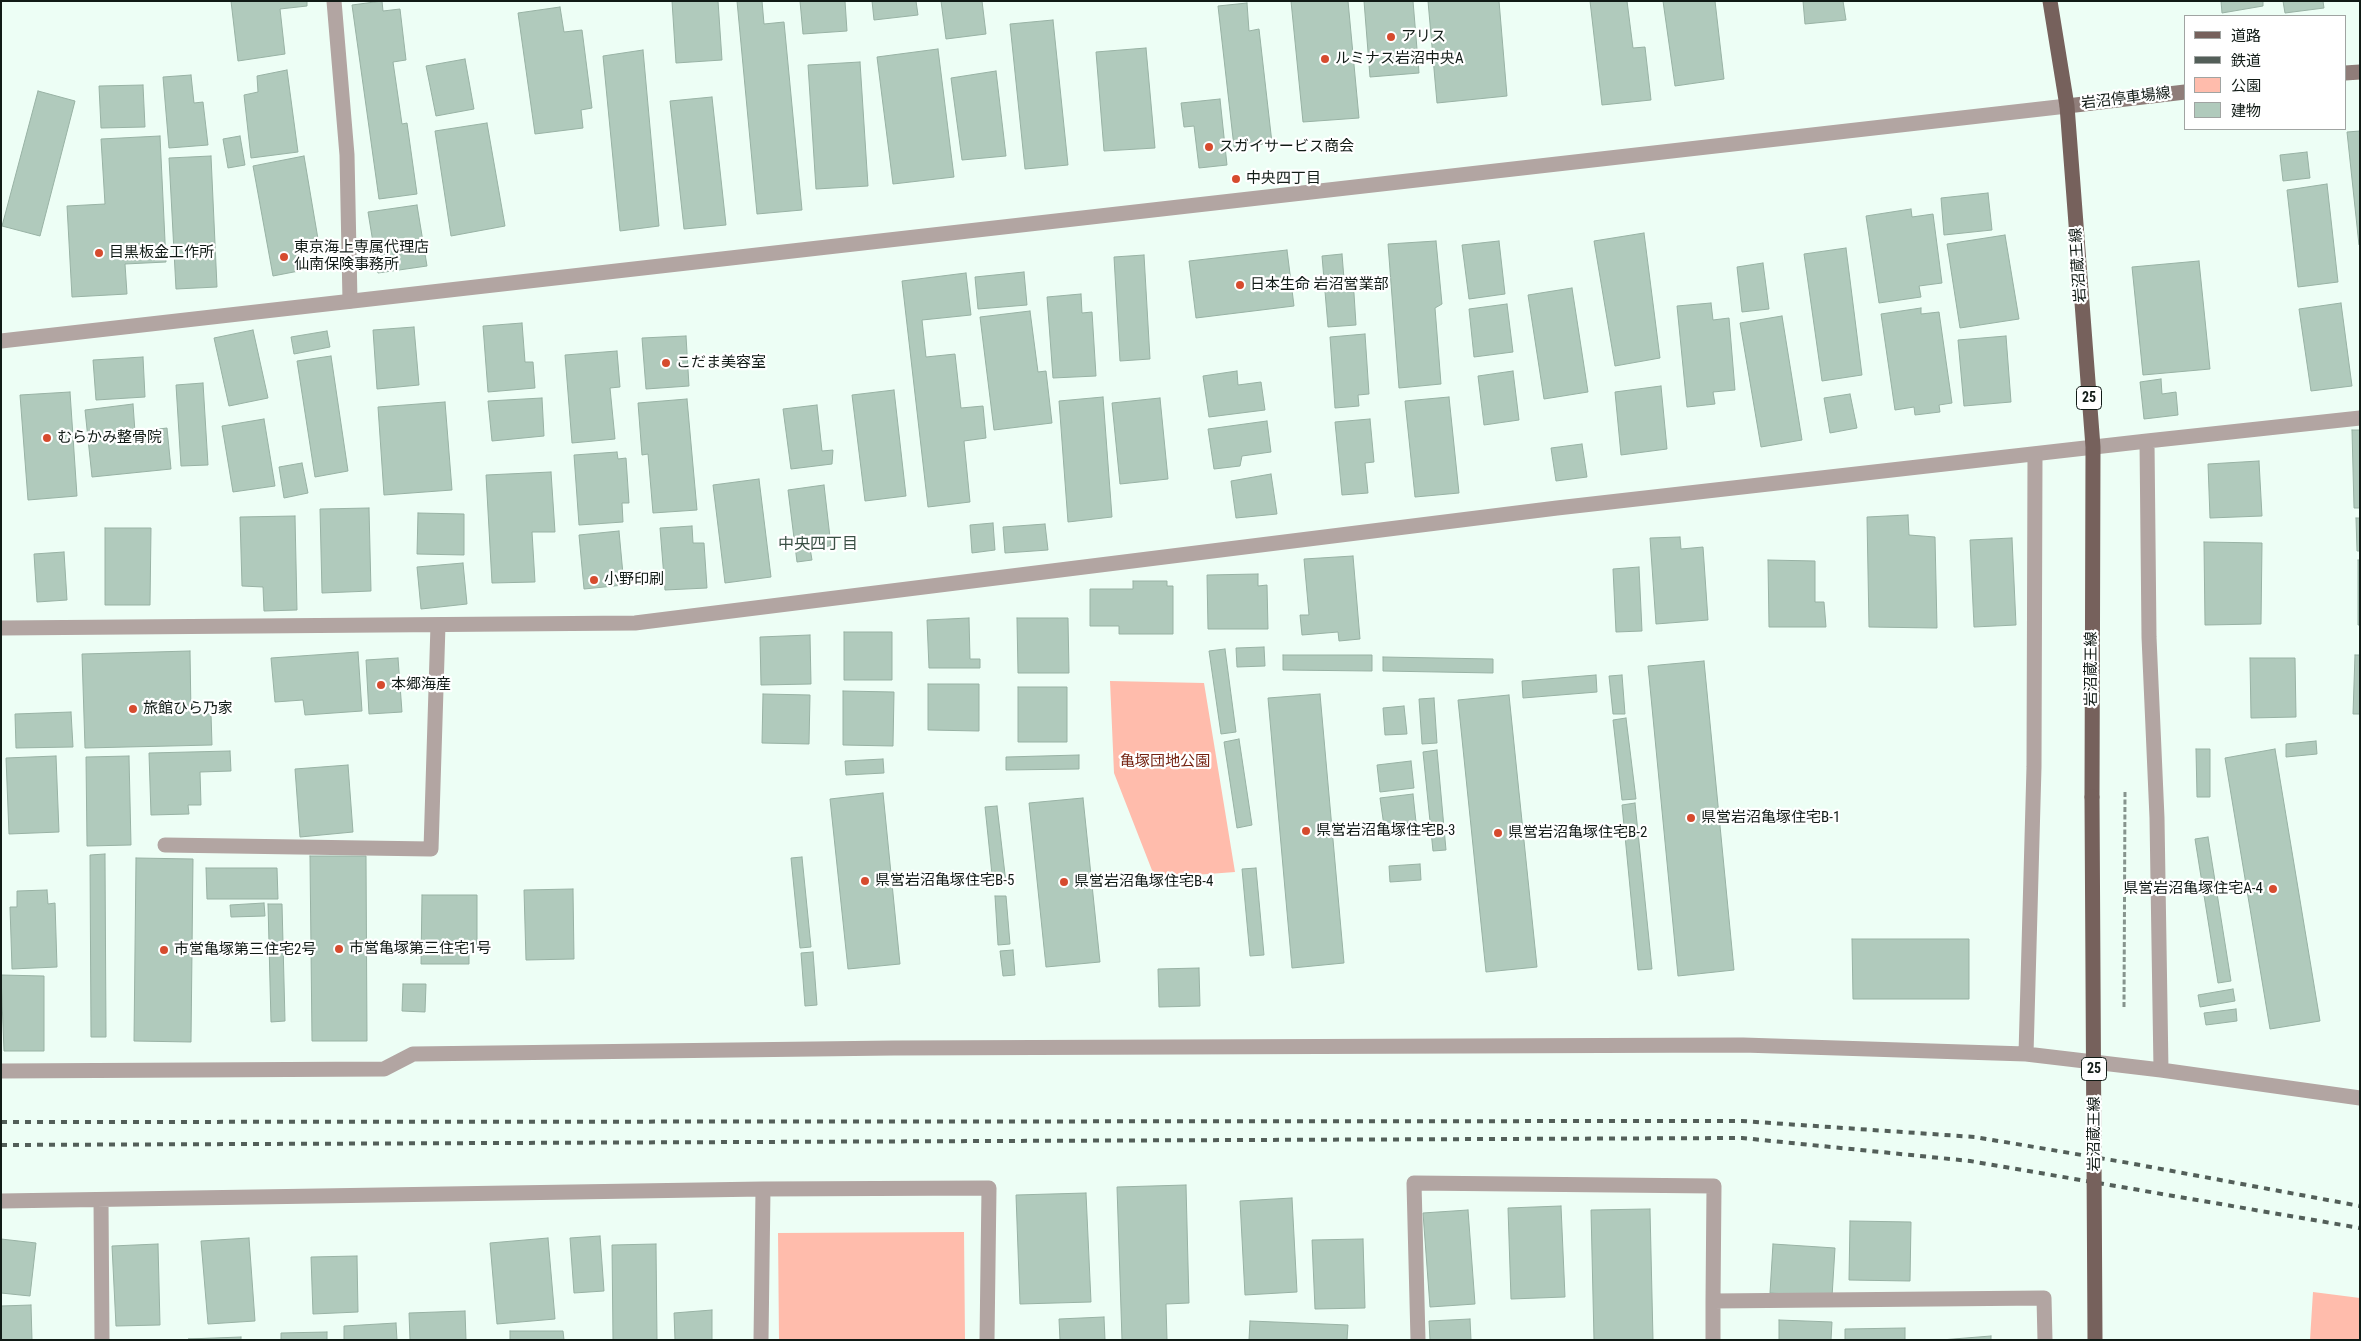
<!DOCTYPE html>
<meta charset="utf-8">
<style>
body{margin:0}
#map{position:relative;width:2361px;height:1341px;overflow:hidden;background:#edfef5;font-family:"Roboto Condensed","Noto Sans JP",sans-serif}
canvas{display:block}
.frame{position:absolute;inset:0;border:2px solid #111b16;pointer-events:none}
.legend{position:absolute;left:2184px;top:15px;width:162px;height:115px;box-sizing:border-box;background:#fff;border:1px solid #a0a4a2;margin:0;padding:6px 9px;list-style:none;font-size:15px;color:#111b16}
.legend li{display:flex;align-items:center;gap:10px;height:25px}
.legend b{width:25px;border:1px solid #a0a4a2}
</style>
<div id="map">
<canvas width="2361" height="1341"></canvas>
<div class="frame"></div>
<ul class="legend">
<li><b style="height:6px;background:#76615c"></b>道路</li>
<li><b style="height:6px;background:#535f59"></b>鉄道</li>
<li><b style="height:14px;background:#ffbcac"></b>公園</li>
<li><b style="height:14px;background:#b0cabc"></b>建物</li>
</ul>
</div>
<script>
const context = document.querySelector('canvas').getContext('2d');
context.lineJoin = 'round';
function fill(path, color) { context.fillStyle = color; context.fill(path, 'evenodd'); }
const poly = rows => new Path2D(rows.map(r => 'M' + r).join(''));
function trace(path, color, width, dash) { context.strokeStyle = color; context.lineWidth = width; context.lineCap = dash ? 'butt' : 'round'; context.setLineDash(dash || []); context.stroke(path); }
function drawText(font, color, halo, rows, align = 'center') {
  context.font = font + ' "Roboto Condensed","Noto Sans JP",sans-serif'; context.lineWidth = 4.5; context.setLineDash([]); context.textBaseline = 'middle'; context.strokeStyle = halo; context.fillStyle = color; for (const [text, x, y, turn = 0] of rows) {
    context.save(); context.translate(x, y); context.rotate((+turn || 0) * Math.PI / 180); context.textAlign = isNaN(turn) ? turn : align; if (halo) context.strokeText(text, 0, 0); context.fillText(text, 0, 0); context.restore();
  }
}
fill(poly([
 [1110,681,1204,683,1235,872,1155,878,1114,773],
 [964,1232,965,1340,779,1340,778,1233],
 [2313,1292,2360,1298,2360,1340,2310,1340]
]), '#ffbcac');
const building = poly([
 [231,1,307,1,307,6,280,9,285,54,238,61,231,1],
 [382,1,383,11,400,9,406,60,393,62,402,124,407,123,417,194,379,199,352,5,382,1],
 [672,1,718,1,722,60,676,63,672,1],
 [737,1,762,1,764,24,784,22,802,210,757,214,737,1],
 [800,1,845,1,847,31,803,34,800,1],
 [872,1,916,1,918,15,874,20,872,1],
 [941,1,982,1,986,34,946,39,941,1],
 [1291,1,1348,1,1359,118,1303,122,1291,1],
 [1364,1,1413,1,1419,73,1370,77,1364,1],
 [1428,1,1499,1,1507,96,1437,103,1428,1],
 [1590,1,1627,1,1633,48,1645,47,1651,100,1602,105,1590,1],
 [1663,1,1715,1,1724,79,1675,86,1663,1],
 [1803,1,1843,1,1846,20,1805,24,1803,1],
 [2221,1,2263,1,2263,6,2222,13,2221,1],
 [2283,1,2323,1,2324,8,2285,13,2283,1],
 [1247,3,1249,31,1259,29,1272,143,1234,147,1218,6,1247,3],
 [560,7,564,32,582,30,592,108,581,110,583,128,535,134,518,13,560,7],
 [1053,20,1068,165,1025,169,1010,24,1053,20],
 [1146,48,1155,148,1104,151,1096,52,1146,48],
 [938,49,954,177,893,184,877,57,938,49],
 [643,50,659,226,620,231,603,56,643,50],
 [465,59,474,109,436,116,426,66,465,59],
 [860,62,868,186,816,189,808,65,860,62],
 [287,70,298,152,251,158,244,95,258,92,257,76,287,70],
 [996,71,1006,156,962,160,951,78,996,71],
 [191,75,194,103,203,102,208,145,169,148,163,77,191,75],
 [143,85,145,127,101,128,99,86,143,85],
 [38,91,75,101,40,236,2,226,38,91],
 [712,97,726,225,684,229,670,101,712,97],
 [1220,99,1227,165,1199,168,1194,126,1184,127,1181,103,1220,99],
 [487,123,505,226,451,236,435,131,487,123],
 [2360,131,2360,245,2359,245,2347,132,2360,131],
 [160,136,166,262,125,264,127,294,72,297,67,206,105,204,101,139,160,136],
 [240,136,245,165,228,168,223,139,240,136],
 [2307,152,2310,178,2283,181,2280,155,2307,152],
 [211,156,217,287,176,289,169,158,211,156],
 [304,156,318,239,299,242,304,270,273,276,253,166,304,156],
 [2327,184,2338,282,2298,287,2287,190,2327,184],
 [1988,193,1992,230,1944,235,1941,198,1988,193],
 [417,205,427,266,378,273,368,212,417,205],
 [1911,209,1912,217,1933,214,1942,283,1919,286,1921,297,1879,303,1866,216,1911,209],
 [1644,233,1660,358,1615,366,1594,241,1644,233],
 [2005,235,2019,319,1960,328,1947,244,2005,235],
 [1436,241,1442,304,1435,308,1441,384,1399,388,1388,244,1436,241],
 [1499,241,1505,294,1469,299,1462,245,1499,241],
 [1846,248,1862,375,1822,381,1804,254,1846,248],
 [1287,250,1294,306,1196,318,1189,261,1287,250],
 [1342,254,1344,279,1353,278,1356,325,1328,327,1322,256,1342,254],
 [1144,255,1150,359,1120,361,1114,257,1144,255],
 [2199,261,2210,369,2143,375,2132,267,2199,261],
 [1763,263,1769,309,1742,312,1737,267,1763,263],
 [1024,272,1027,305,978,309,975,277,1024,272],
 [966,273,971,315,922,320,926,357,955,354,961,408,983,406,986,438,964,441,970,502,928,507,902,281,966,273],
 [1572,288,1588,392,1544,399,1528,295,1572,288],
 [1081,294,1082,313,1092,312,1096,376,1053,378,1047,297,1081,294],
 [1711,303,1713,320,1729,318,1735,390,1713,392,1715,404,1687,407,1677,306,1711,303],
 [2341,303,2352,386,2311,391,2299,309,2341,303],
 [1507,304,1513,352,1474,357,1469,309,1507,304],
 [1921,308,1921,314,1939,312,1952,403,1939,405,1940,412,1915,415,1914,407,1895,410,1881,314,1921,308],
 [1030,311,1038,372,1046,371,1052,423,994,430,980,317,1030,311],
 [1782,316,1802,440,1761,447,1740,323,1782,316],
 [522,323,525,362,533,362,535,388,488,392,483,326,522,323],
 [414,327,419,385,377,389,373,330,414,327],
 [253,330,268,398,229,406,214,338,253,330],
 [327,331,330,347,294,354,291,337,327,331],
 [1365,334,1369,394,1358,395,1359,406,1335,408,1330,337,1365,334],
 [686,336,689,386,646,389,642,338,686,336],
 [2006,336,2011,402,1964,406,1958,340,2006,336],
 [617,351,620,387,610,388,615,439,572,443,565,355,617,351],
 [331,356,348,471,315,477,297,361,331,356],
 [143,357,145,397,96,400,93,360,143,357],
 [1237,371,1238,385,1261,382,1265,410,1209,417,1203,376,1237,371],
 [1513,371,1519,420,1484,425,1478,376,1513,371],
 [2161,379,2162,394,2176,392,2178,415,2144,419,2140,382,2161,379],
 [203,383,208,465,181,466,176,385,203,383],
 [1661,386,1667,449,1621,455,1615,392,1661,386],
 [894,390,906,496,865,501,852,395,894,390],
 [70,392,77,496,28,500,20,395,70,392],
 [1850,394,1857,428,1830,433,1824,398,1850,394],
 [1103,397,1112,517,1068,522,1059,401,1103,397],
 [1449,397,1459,493,1415,497,1405,401,1449,397],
 [542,398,544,436,492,441,488,401,542,398],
 [1160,398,1168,479,1120,484,1112,403,1160,398],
 [687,399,697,510,653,513,648,454,642,455,638,403,687,399],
 [445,402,452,490,384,495,378,407,445,402],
 [133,404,135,432,167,428,171,469,92,477,85,410,133,404],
 [817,405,822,451,833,450,832,464,791,469,783,409,817,405],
 [264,419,275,486,233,492,222,426,264,419],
 [1370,419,1374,462,1365,463,1368,493,1342,495,1335,422,1370,419],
 [1267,421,1271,452,1242,456,1240,466,1214,469,1208,429,1267,421],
 [2352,430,2360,430,2360,508,2354,508,2352,430],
 [1582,444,1587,477,1556,481,1551,448,1582,444],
 [617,452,618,459,626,458,629,503,622,503,623,522,579,525,574,455,617,452],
 [2259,461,2262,516,2210,518,2208,464,2259,461],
 [302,463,308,493,284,498,279,467,302,463],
 [551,472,555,532,532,532,535,582,492,583,486,475,551,472],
 [1271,474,1277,514,1236,518,1231,481,1271,474],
 [759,479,771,577,725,583,713,485,759,479],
 [824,485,831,546,810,548,812,560,797,562,788,490,824,485],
 [369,508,371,591,322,593,320,509,369,508],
 [418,513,464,514,464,555,417,554,418,513],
 [1908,515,1909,535,1935,537,1937,628,1869,627,1867,517,1908,515],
 [295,516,297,610,264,611,263,587,242,586,240,517,295,516],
 [2356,518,2360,518,2360,551,2357,551,2356,518],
 [993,523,995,550,972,553,970,525,993,523],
 [1045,524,1048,550,1005,553,1003,527,1045,524],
 [692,526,693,543,704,543,707,588,665,590,660,528,692,526],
 [105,528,151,528,150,605,105,605,105,528],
 [619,531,624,585,584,589,579,535,619,531],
 [1680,537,1681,549,1703,547,1708,620,1656,624,1650,538,1680,537],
 [2012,538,2016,625,1974,627,1970,540,2012,538],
 [2204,542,2262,543,2261,624,2205,625,2204,542],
 [64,552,67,600,37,602,34,554,64,552],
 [1353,556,1360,639,1339,641,1338,632,1302,635,1300,615,1309,615,1304,559,1353,556],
 [1768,560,1815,561,1815,602,1824,602,1826,627,1769,627,1768,560],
 [2358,560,2360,560,2360,625,2358,625,2358,560],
 [463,563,467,604,421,609,417,567,463,563],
 [1639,567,1642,631,1616,632,1613,569,1639,567],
 [1258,574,1258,586,1267,585,1268,629,1208,629,1207,575,1258,574],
 [1133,581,1167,581,1167,586,1173,586,1173,634,1119,634,1119,626,1090,626,1090,589,1133,589,1133,581],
 [969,618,970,659,980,659,980,668,929,668,927,620,969,618],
 [1017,618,1068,618,1069,673,1018,673,1017,618],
 [844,632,892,632,892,680,844,680,844,632],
 [810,635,811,684,761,685,760,637,810,635],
 [1264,647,1265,666,1237,667,1236,648,1264,647],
 [1225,649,1236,732,1221,734,1209,651,1225,649],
 [190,651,191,714,211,714,212,745,85,748,82,654,190,651],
 [358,652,362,711,305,715,303,700,275,702,271,658,358,652],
 [1283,655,1372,655,1372,671,1283,670,1283,655],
 [2355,655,2360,655,2360,714,2353,714,2355,655],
 [1383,657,1493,659,1493,673,1383,671,1383,657],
 [398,658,402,712,369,714,366,660,398,658],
 [2250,658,2295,658,2296,717,2251,718,2250,658],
 [1704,661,1734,970,1678,976,1648,666,1704,661],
 [1596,675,1597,692,1523,698,1522,681,1596,675],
 [1622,675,1625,714,1613,714,1609,676,1622,675],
 [928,684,979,684,979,731,928,730,928,684],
 [1018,687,1067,687,1067,742,1018,742,1018,687],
 [843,691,894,692,893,746,843,745,843,691],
 [763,694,810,695,809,744,762,743,763,694],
 [1320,694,1344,963,1292,968,1268,698,1320,694],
 [1509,695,1537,967,1486,972,1458,700,1509,695],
 [1434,698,1437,743,1422,744,1419,699,1434,698],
 [1404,706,1407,734,1385,735,1383,708,1404,706],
 [71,712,73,747,16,748,15,714,71,712],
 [1626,718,1636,799,1622,800,1613,720,1626,718],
 [1239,739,1252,825,1237,828,1224,742,1239,739],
 [2316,741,2317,754,2286,757,2286,744,2316,741],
 [2196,749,2210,749,2210,797,2197,797,2196,749],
 [2275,749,2320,1021,2270,1029,2225,758,2275,749],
 [1437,750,1446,850,1433,851,1423,752,1437,750],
 [230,751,231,771,200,772,201,805,188,805,189,814,151,815,149,753,230,751],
 [1079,755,1079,769,1006,770,1006,757,1079,755],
 [56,756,59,832,9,834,6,758,56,756],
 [129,756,131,845,87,846,86,757,129,756],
 [883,759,884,773,846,775,845,761,883,759],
 [1411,761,1414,788,1380,792,1377,765,1411,761],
 [348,765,353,832,300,837,295,769,348,765],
 [883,793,900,964,848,969,830,799,883,793],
 [1413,794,1416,822,1384,826,1380,798,1413,794],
 [1083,798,1100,962,1046,967,1029,803,1083,798],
 [1635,803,1652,969,1638,970,1622,805,1635,803],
 [997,806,1006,883,993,884,985,807,997,806],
 [2208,837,2231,981,2218,983,2195,839,2208,837],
 [105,854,106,1037,91,1037,90,855,105,854],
 [310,856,366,856,367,1041,312,1041,310,856],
 [802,857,811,947,800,948,791,858,802,857],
 [136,858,193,859,191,1042,134,1041,136,858],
 [1420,864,1421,880,1390,882,1389,866,1420,864],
 [206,868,277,868,278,899,207,899,206,868],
 [1256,868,1264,955,1250,956,1242,869,1256,868],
 [573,889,574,959,526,960,524,890,573,889],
 [47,890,48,904,55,903,57,967,12,969,10,907,17,907,17,891,47,890],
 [422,895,477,895,477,947,469,945,469,964,421,964,422,895],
 [995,896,1006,896,1010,944,998,945,995,896],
 [264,903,265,916,231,917,230,905,264,903],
 [268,904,282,904,285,1021,271,1022,268,904],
 [1852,939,1969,939,1969,999,1853,999,1852,939],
 [1013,950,1015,975,1003,976,1000,951,1013,950],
 [813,952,817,1005,805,1006,801,953,813,952],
 [1199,968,1200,1006,1159,1007,1158,969,1199,968],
 [1,975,44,976,44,1051,4,1051,1,975],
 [403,984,426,984,425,1012,402,1011,403,984],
 [2233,989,2235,1001,2200,1007,2198,995,2233,989],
 [2236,1009,2237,1021,2206,1025,2204,1013,2236,1009],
 [1186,1185,1189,1303,1166,1304,1167,1340,1122,1340,1117,1187,1186,1185],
 [1086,1193,1091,1302,1020,1304,1016,1195,1086,1193],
 [1292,1198,1297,1292,1245,1295,1240,1201,1292,1198],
 [1561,1206,1565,1297,1511,1299,1508,1208,1561,1206],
 [1650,1209,1653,1340,1594,1340,1591,1210,1650,1209],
 [1468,1210,1475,1304,1430,1307,1423,1213,1468,1210],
 [1850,1221,1911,1222,1910,1281,1849,1280,1850,1221],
 [600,1236,604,1291,574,1293,570,1238,600,1236],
 [249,1238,255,1321,208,1324,201,1241,249,1238],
 [548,1238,555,1319,497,1324,490,1243,548,1238],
 [1,1239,36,1243,30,1296,1,1293,1,1239],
 [1363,1239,1365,1308,1315,1309,1312,1240,1363,1239],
 [158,1244,160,1325,116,1326,112,1246,158,1244],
 [656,1244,657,1340,613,1340,612,1245,656,1244],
 [1773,1244,1835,1248,1832,1297,1770,1293,1773,1244],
 [357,1256,358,1312,313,1314,311,1257,357,1256],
 [31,1305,32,1340,1,1340,1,1306,31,1305],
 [712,1310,712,1340,675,1340,674,1313,712,1310],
 [465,1311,466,1340,410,1340,409,1313,465,1311],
 [1104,1317,1105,1340,1060,1340,1059,1319,1104,1317],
 [1470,1319,1471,1340,1430,1340,1429,1321,1470,1319],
 [1779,1320,1832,1322,1831,1340,1779,1340,1779,1320],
 [1250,1321,1348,1325,1347,1340,1249,1340,1250,1321],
 [396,1323,397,1340,344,1340,344,1326,396,1323],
 [1905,1328,1905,1340,1845,1340,1845,1329,1905,1328],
 [510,1331,563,1331,564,1340,510,1340,510,1331],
 [327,1332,327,1340,281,1340,281,1333,327,1332],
 [1991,1336,1991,1340,1941,1340,1991,1336],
 [241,1337,241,1340,188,1339,241,1337]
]);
fill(building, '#b0cabc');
trace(building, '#98b2a4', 1);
trace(poly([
 [334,1,347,155,350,301],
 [2147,441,2360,418],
 [1,628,635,623,1557,508,2147,441,2149,637,2157,818,2161,1070],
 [165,845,431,849,438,625],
 [2026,1054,2034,767,2035,454],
 [1,1071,384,1069,413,1054,894,1048,1743,1045,2026,1054,2161,1070,2360,1098],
 [101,1200,102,1340],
 [1,1201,763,1189,989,1188,987,1340],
 [761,1340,763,1189],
 [1418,1340,1414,1183,1714,1186,1713,1301,2044,1298,2045,1340],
 [1713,1340,1713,1301]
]), '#b2a5a2', 15);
trace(poly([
 [1,341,2067,106]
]), '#b2a5a2', 15);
trace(poly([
 [2345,73,2360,72],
 [2067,106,2185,92]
]), '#8f7d79', 15);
trace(poly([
 [2050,1,2067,106,2093,447,2092,797]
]), '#76615c', 15);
trace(poly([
 [1,1122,1742,1121,1975,1137,2129,1163,2360,1206],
 [1,1145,1742,1138,1970,1161,2360,1228]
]), '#535f59', 4, [6, 6]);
trace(poly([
 [2124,1007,2125,792]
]), '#86948d', 3, [5, 2.5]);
trace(poly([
 [2092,797,2095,1340]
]), '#76615c', 15);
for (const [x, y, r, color] of [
 [1391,37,5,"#d64b2e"],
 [1325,59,5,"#d64b2e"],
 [1209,147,5,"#d64b2e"],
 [1236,179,5,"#d64b2e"],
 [99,253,5,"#d64b2e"],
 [284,257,5,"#d64b2e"],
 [1240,285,5,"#d64b2e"],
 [666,363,5,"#d64b2e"],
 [47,438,5,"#d64b2e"],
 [594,580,5,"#d64b2e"],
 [381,685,5,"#d64b2e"],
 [133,709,5,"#d64b2e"],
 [1691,818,5,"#d64b2e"],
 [1306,831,5,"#d64b2e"],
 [1498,833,5,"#d64b2e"],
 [865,881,5,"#d64b2e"],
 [1064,882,5,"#d64b2e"],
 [2273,889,5,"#d64b2e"],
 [339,949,5,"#d64b2e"],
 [164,950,5,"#d64b2e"]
]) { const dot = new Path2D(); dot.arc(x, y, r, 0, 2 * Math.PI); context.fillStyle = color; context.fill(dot); trace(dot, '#fff', 2); }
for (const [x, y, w] of [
 [2089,398,25],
 [2094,1069,25]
]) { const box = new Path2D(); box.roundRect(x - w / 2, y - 11.5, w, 23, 4); context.fillStyle = '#fff'; context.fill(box); trace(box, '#111b16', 1); }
drawText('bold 14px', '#111b16', null, [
 ["25",2089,398],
 ["25",2094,1069]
]);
drawText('15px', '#111b16', '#fff', [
 ["アリス",1401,37],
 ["ルミナス岩沼中央A",1335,59],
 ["スガイサービス商会",1219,147],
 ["中央四丁目",1246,179],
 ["東京海上専属代理店",294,248],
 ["仙南保険事務所",294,265],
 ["目黒板金工作所",109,253],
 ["日本生命 岩沼営業部",1250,285],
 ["こだま美容室",676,363],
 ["むらかみ整骨院",57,438],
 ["小野印刷",604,580],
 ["本郷海産",391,685],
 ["旅館ひら乃家",143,709],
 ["県営岩沼亀塚住宅B-1",1701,818],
 ["県営岩沼亀塚住宅B-3",1316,831],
 ["県営岩沼亀塚住宅B-2",1508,833],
 ["県営岩沼亀塚住宅B-5",875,881],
 ["県営岩沼亀塚住宅B-4",1074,882],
 ["県営岩沼亀塚住宅A-4",2263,889,"right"],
 ["市営亀塚第三住宅1号",349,949],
 ["市営亀塚第三住宅2号",174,950]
], 'left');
drawText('15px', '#111b16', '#fff', [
 ["岩沼停車場線",2126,99,-7],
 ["岩沼蔵王線",2079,265,-94],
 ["岩沼蔵王線",2092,669,-90],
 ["岩沼蔵王線",2095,1134,-90]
]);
drawText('15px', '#752312', '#fff', [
 ["亀塚団地公園",1165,762]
]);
drawText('16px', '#3a5145', '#fff', [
 ["中央四丁目",818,545]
]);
</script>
